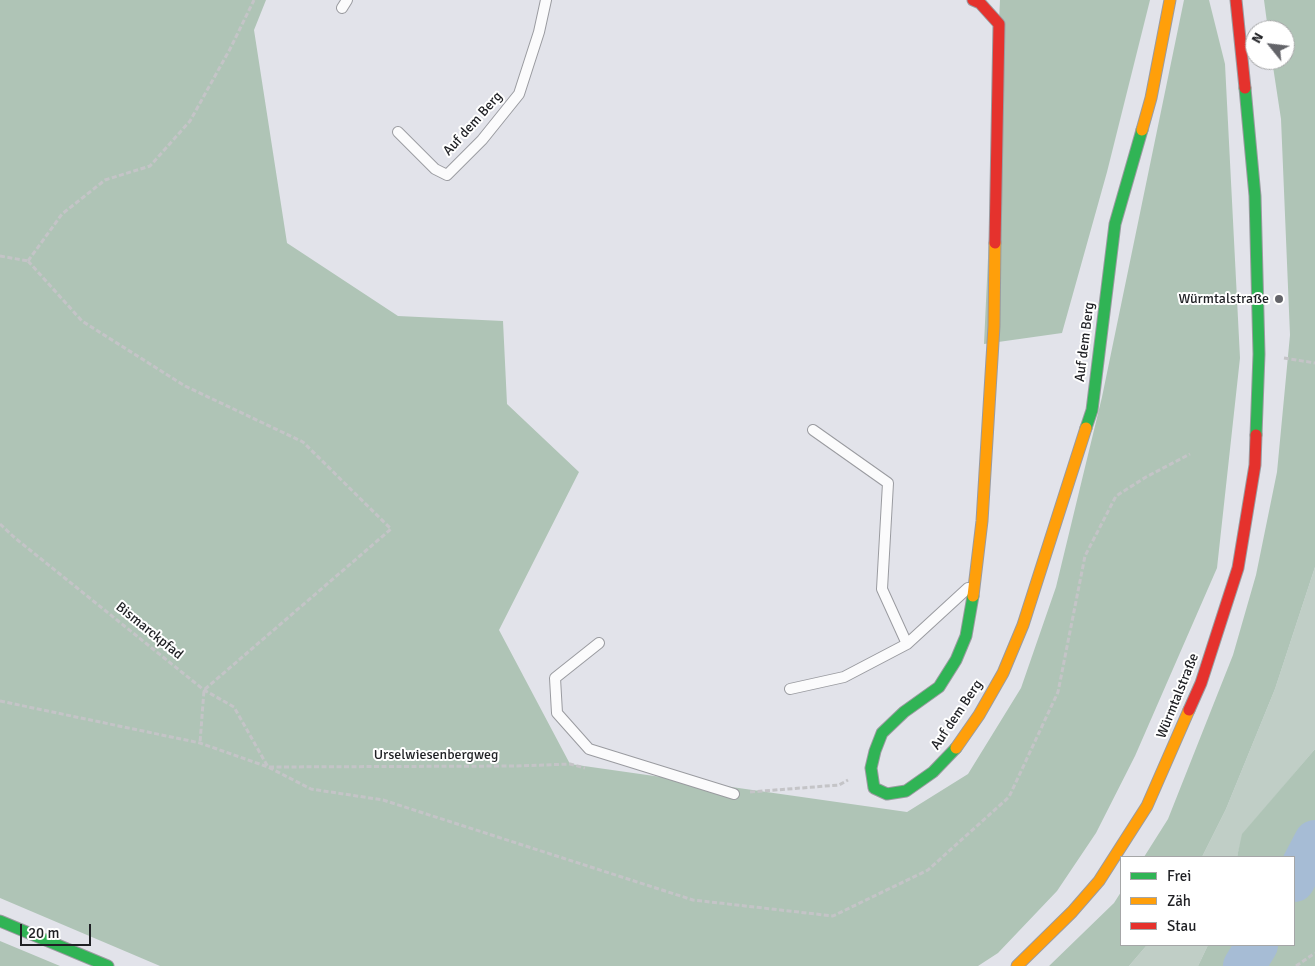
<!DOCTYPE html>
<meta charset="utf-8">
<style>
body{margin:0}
#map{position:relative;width:1315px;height:966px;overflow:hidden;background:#e2e3ea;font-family:Signika,sans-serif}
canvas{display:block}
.legend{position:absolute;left:1120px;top:856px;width:175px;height:90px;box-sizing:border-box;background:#fff;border:1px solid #a5a6a7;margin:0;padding:6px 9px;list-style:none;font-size:15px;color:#1f2024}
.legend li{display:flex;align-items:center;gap:10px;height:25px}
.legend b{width:25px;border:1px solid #a5a6a7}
.north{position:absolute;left:1245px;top:20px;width:50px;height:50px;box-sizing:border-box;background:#fff;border:1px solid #a5a6a7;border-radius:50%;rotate:299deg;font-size:14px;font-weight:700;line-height:20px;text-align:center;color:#1f2024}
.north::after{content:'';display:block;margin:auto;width:18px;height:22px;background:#636469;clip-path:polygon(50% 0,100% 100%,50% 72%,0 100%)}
.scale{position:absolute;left:20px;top:924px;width:71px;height:22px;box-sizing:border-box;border:2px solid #1f2024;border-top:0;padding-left:6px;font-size:15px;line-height:18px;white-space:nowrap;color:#1f2024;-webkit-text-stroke:4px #fff;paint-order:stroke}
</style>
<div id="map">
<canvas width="1315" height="966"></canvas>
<ul class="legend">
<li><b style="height:6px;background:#30b455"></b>Frei</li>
<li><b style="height:6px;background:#ff9f0a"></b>Zäh</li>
<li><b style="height:6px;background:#e5322d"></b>Stau</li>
</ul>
<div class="north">N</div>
<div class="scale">20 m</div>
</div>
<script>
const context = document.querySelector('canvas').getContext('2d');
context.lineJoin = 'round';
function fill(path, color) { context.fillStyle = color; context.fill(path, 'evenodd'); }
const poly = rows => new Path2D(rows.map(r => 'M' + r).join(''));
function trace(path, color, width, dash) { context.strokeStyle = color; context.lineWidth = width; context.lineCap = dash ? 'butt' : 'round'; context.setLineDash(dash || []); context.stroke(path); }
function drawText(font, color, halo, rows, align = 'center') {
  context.font = font + ' Signika,sans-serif'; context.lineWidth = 4; context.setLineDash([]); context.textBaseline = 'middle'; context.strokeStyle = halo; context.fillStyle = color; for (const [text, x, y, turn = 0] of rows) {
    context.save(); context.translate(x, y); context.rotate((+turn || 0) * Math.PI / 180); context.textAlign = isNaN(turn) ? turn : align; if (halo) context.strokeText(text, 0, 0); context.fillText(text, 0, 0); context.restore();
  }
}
fill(poly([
 [1315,567,1315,749,1243,834,1237,857,1202,857,1226,809,1275,689],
 [1147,945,1208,945,1198,966,1129,966]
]), '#c0cec6');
fill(poly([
 [0,0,266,0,254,30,287,243,398,316,503,321,507,404,579,472,499,630,570,764,907,812,968,774,1021,688,1056,587,1102,397,1184,0,1209,0,1225,64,1240,358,1217,568,1135,756,1096,833,1057,891,998,953,978,966,160,966,0,898],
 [1000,0,1150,0,1107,172,1062,333,984,344],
 [1264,0,1315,0,1315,567,1275,689,1226,809,1202,857,1144,857,1168,819,1233,655,1256,575,1277,472,1290,335,1281,119,1272,60,1285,60,1285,30,1268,30],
 [1315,749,1315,966,1198,966,1208,945,1294,945,1294,857,1237,857,1242,834],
 [1121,892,1121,945,1147,945,1129,966,1049,966,1114,903],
 [0,941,60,966,0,966]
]), '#afc4b6');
trace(poly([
 [1294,881,1315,841],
 [1244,966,1257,945]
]), '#a6bcd5', 42);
const lane = poly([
 [342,8,347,0],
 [398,132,435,169,447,175,482,140,519,94,539,32,546,0],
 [813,430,888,483,882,589,907,644],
 [599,643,555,678,557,713,589,749,734,794],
 [790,689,844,677,907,644,968,588]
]);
const fast = poly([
 [1245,88,1255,196,1259,354,1256,435],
 [1086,428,1092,410,1115,224,1142,130],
 [956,748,933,772,906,791,887,794,874,788,871,768,875,751,882,733,904,712,939,687,956,660,966,636,973,596],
 [0,921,108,966]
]);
const slow = poly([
 [1142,130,1151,98,1170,0],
 [973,596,982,521,994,326,995,243],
 [956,748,979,715,1003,673,1023,625,1086,428],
 [1017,966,1072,912,1099,881,1147,806,1189,710]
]);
const jam = poly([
 [973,0,980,3,999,24,995,243],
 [1236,0,1245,88],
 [1189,710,1201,683,1238,568,1255,465,1256,435]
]);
trace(lane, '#9a9ba0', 12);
trace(fast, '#9a9ba0', 13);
trace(slow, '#9a9ba0', 13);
trace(jam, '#9a9ba0', 13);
trace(poly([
 [0,256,28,261],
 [28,261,82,321,185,386,303,442,391,529,204,690,200,743],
 [28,261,62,214,105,180,150,166,190,121,230,49,254,0],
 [1284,358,1315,363],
 [0,524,15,538,204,690,234,707,268,767,311,789,383,800,693,900,833,916,928,870,1009,797,1058,692,1085,556,1116,496,1146,477,1190,454],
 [0,701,200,743,268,767,517,766,570,764,585,768],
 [750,792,839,785,848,780],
 [1296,966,1315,953]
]), '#c4c4c7', 3, [5, 2.5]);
trace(lane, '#fbfbfc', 10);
trace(fast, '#30b455', 11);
trace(slow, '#ff9f0a', 11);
trace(jam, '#e5322d', 11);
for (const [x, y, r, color] of [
 [1279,299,5,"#636469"]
]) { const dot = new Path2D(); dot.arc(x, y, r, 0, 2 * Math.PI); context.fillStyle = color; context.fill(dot); trace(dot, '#fff', 2); }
drawText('14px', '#1f2024', '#fff', [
 ["Auf dem Berg",473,124,-48],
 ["Auf dem Berg",1085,342,-83],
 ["Bismarckpfad",149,631,39],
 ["Würmtalstraße",1178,696,-68],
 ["Auf dem Berg",957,715,-56],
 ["Urselwiesenbergweg",436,755]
]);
drawText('14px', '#1f2024', '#fff', [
 ["Würmtalstraße",1269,299]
], 'right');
</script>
